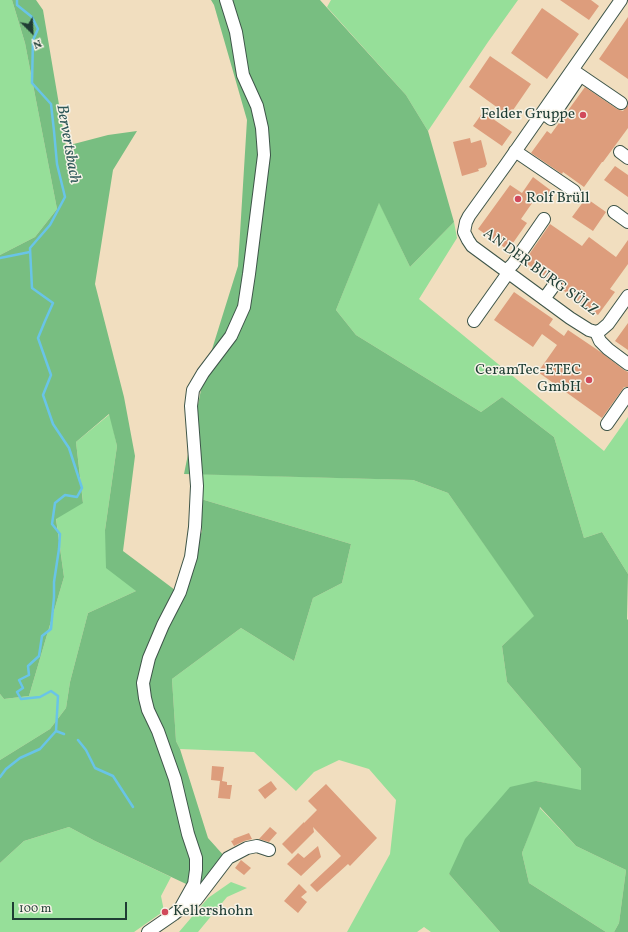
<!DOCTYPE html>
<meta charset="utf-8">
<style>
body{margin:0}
#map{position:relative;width:628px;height:932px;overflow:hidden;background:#f1debf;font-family:Vollkorn,serif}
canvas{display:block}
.north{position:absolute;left:12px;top:12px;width:40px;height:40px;-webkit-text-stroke:3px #f7f3e8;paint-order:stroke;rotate:156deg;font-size:11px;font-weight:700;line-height:16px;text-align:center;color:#1f3d34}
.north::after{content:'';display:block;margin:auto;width:14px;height:18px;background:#1f3d34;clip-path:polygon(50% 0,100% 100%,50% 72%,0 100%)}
.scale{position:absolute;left:12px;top:902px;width:115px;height:18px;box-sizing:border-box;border:2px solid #1f3d34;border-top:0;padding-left:5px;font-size:12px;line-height:14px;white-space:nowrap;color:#1f3d34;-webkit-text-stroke:3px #f7f3e8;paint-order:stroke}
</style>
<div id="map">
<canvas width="628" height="932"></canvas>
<div class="north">N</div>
<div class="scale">100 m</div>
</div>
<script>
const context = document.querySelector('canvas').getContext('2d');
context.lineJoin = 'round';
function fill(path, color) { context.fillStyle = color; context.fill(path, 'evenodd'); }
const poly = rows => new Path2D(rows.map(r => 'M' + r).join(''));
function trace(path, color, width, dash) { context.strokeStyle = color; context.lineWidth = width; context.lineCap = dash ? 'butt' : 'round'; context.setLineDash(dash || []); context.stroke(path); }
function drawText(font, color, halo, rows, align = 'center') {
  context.font = font + ' Vollkorn,serif'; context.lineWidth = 3; context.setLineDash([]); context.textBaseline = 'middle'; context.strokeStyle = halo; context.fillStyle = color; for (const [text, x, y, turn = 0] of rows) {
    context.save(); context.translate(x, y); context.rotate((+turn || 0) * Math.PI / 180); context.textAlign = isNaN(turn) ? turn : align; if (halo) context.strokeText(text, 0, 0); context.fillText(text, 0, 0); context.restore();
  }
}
fill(poly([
 [0,0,12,0,25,43,57,209,35,237,0,255],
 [331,0,518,0,488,42,428,131,406,95,327,7],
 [379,202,410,267,454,222,457,238,419,299,604,451,628,417,628,574,602,532,584,538,554,437,502,397,481,412,356,335,336,310],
 [110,414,117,446,105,530,136,591,88,613,70,682,66,708,50,729,0,760,0,694,4,699,29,696,64,577,56,518,83,502,76,442],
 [200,474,413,480,448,493,535,616,502,646,507,682,581,769,581,791,536,781,449,874,500,932,431,932,424,927,417,932,347,932,390,854,396,800,369,769,339,760,314,772,296,791,254,752,180,749,176,741,172,679,241,628,294,661,313,598,342,583,351,544,201,499],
 [539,807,576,846,626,870,619,923,614,932,606,932,529,883,522,853],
 [69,827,95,841,171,877,161,896,164,911,134,932,0,932,0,863,24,841],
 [231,882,247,888,227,897,198,932,179,932,208,898]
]), '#96df99');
fill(poly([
 [12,0,36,0,43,10,66,146,108,135,137,131,113,170,95,284,124,397,135,456,123,551,179,593,202,531,201,499,351,544,342,583,313,598,294,661,241,628,172,679,176,741,180,749,208,838,225,857,201,891,95,841,69,827,24,841,0,863,0,760,50,729,66,708,70,682,88,613,136,591,106,568,105,530,117,446,109,414,76,442,83,503,56,519,64,577,29,696,4,699,0,694,0,255,35,237,57,209,25,43],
 [211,0,320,0,406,95,428,131,454,222,410,267,379,203,336,310,356,335,481,412,502,397,554,437,584,538,602,532,628,574,627,619,628,620,628,932,614,932,619,923,626,870,576,846,540,807,522,853,529,883,606,932,500,932,449,874,465,839,510,787,536,781,581,790,581,769,507,682,502,646,534,616,448,493,413,480,184,474,204,375,238,266,247,120,214,5]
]), '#78be81');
trace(poly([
 [0,258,30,252],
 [56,731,64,734],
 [78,740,86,750,95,768,113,776,133,807],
 [0,777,6,769,20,758,40,749,56,731,58,696,51,691,40,697,21,699,17,692,23,688,19,680,29,675,28,666,39,656,42,636,51,629,54,597,54,582,59,549,60,534,52,524,55,503,65,495,77,497,82,488,69,448,53,424,43,395,51,375,38,338,45,321,53,303,32,288,30,248,50,225,65,197,57,164,54,131,51,104,32,83,33,40,38,29,32,17,17,5,17,0]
]), '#69c4e7', 2.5);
fill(poly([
 [560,0,591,0,599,6,589,20],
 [542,8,579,34,547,79,511,53],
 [628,17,628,79,599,59],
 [490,56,531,84,509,116,469,87],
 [585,87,617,109,623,111,628,105,628,128,603,162,602,162,584,187,563,172,562,174,531,153,547,131,551,134],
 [483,112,512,132,502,146,473,126],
 [470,138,471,143,481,140,487,164,485,167,478,169,479,171,462,176,453,142],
 [615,166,628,175,628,197,604,180],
 [533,177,553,192,546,202,537,196,521,219,527,223,508,250,478,229,510,185,522,193],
 [586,198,606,212,593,231,572,217],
 [550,224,582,246,589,237,616,257,628,240,628,264,610,289,615,292,598,315,590,309,589,311,584,308,585,306,577,301,578,300,561,289,562,285,562,281,559,278,555,277,552,277,549,279,524,262],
 [514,292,553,319,549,325,564,336,568,330,602,353,624,370,628,372,628,387,624,387,622,390,602,418,538,372,557,345,542,334,533,347,494,320],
 [628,323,628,350,615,341],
 [212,766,224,767,222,781,227,782,227,785,232,785,230,799,218,798,220,781,211,780],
 [271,781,277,789,265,799,258,790],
 [326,784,377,838,350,866,348,864,317,892,310,885,341,856,313,827,314,832,292,854,282,844,304,822,304,823,317,810,308,801],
 [270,827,277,833,269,842,259,839],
 [249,833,252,839,244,841,234,846,231,841,234,840,233,839],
 [318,846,321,857,301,876,287,864,298,853,304,858],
 [241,860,251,868,244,875,235,868],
 [299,884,307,892,301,897,307,902,298,913,284,901]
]), '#dd9d7c');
const minor = poly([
 [621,0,505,166,469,216,466,222,464,232,468,240,472,246,570,318,589,330,596,332,601,330,608,324,628,296],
 [574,71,621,103],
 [543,113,551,119,580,76],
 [515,151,574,191],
 [620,152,628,158],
 [614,212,628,222],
 [506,271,513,264,544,219],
 [544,299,555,284],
 [474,321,508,273],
 [596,332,600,341,608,349,628,364],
 [607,424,628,394],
 [180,909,189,906,196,900,228,858,247,848,257,846,269,850],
 [148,932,174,914,180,909,194,884,196,870,196,858,188,834,175,779,158,731,148,710,145,698,143,683,149,658,163,625,180,592,191,557,195,527,197,486,191,406,193,390,203,373,231,336,244,307,249,274,264,155,262,128,257,106,243,75,236,32,226,0]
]);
trace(minor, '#3e5549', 14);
trace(minor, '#fff', 12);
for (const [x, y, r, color] of [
 [583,115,4,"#d1495b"],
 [518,199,4,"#d1495b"],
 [589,380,4,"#d1495b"],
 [165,912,4,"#d1495b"]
]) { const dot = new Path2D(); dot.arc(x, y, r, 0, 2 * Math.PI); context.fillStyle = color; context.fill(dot); trace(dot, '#f7f3e8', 1.5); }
drawText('15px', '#1f3d34', '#f7f3e8', [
 ["Felder Gruppe",575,115],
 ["Rolf Brüll",526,199,"left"],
 ["CeramTec-ETEC",581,371],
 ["GmbH",581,388],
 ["Kellershohn",173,912,"left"]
], 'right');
drawText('15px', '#1f3d34', '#f7f3e8', [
 ["AN DER BURG SÜLZ",540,273,36]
]);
drawText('italic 16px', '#2e5858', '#f7f3e8', [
 ["Bervertsbach",67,144,80]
]);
</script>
